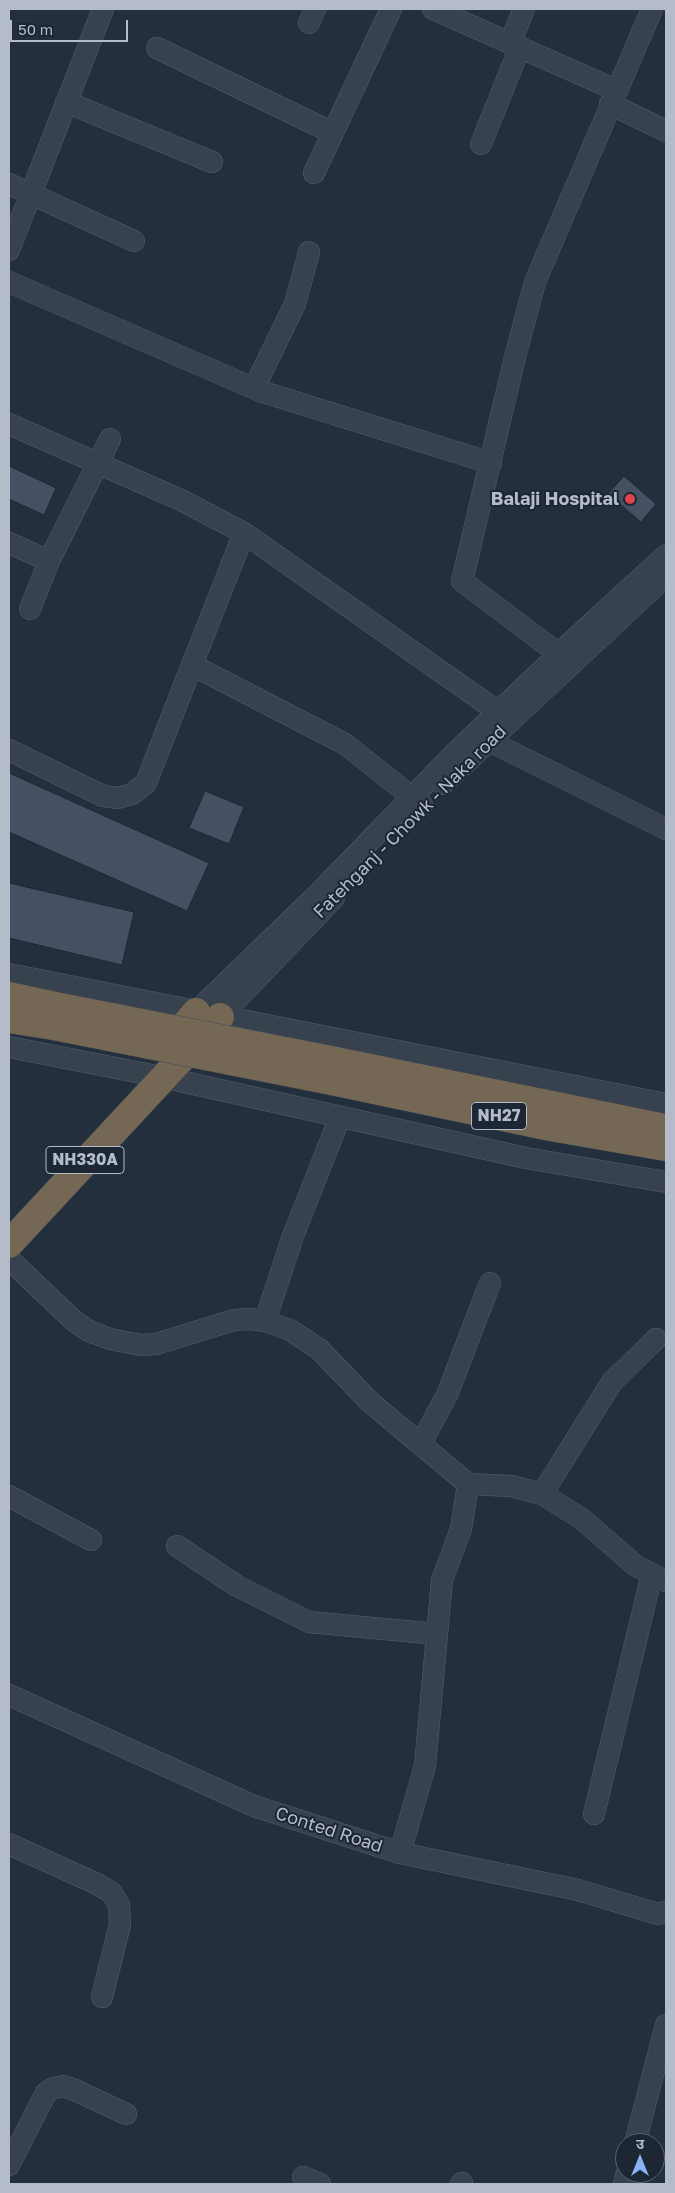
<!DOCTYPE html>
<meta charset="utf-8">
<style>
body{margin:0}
#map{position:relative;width:675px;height:2193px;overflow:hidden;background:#242f3e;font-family:"Golos Text","Noto Sans Devanagari",sans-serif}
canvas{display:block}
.frame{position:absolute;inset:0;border:10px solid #b4bcc9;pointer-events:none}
.north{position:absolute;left:615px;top:2133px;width:50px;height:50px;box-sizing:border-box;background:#1d2633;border:1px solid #59626f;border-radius:50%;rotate:0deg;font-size:14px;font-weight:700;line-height:20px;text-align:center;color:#b4bcc9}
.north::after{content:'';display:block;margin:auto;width:18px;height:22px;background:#8ab4f8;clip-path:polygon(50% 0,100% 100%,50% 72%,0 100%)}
.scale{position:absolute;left:10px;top:20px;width:118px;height:22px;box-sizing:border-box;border:2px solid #b4bcc9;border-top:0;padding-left:6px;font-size:15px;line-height:18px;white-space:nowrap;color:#b4bcc9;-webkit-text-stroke:4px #1d2633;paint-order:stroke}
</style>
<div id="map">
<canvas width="675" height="2193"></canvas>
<div class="frame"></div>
<div class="north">उ</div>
<div class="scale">50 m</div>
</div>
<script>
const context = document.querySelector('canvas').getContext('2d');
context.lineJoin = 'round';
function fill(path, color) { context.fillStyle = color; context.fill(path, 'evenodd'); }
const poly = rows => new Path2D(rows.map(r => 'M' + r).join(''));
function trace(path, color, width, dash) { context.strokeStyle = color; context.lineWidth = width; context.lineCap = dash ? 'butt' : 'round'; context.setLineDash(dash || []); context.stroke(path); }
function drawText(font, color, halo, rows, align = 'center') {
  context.font = font + ' "Golos Text",sans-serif'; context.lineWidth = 4; context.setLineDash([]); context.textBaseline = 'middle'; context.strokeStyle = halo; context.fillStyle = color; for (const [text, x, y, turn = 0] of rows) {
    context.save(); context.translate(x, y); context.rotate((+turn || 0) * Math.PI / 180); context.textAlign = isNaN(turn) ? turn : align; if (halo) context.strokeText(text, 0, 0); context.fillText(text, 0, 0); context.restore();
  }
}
const building = poly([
 [9,466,56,488,44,515,9,499,9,466],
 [624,476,656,504,641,522,608,494,624,476],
 [9,773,209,863,187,911,9,832,9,773],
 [205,791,244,807,229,844,189,828,205,791],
 [9,883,134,912,122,965,9,938,9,883]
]);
fill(building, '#455162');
trace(building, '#1f2835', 1);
const minor = poly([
 [433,9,616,90],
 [309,23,315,9],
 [510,43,524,9],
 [157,48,333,133],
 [66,102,212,162],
 [610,104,666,131],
 [481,144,520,47],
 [314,173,391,9],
 [9,184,134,241],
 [9,250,103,9],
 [9,282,260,391,491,463],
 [254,388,295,304,309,252],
 [9,424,183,501,244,533],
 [9,543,49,561],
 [30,609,49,561,110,439],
 [572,664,462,581,515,357,535,282,652,9],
 [489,741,666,829],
 [9,750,103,796,118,798,132,794,146,783,192,665],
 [443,784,666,576],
 [422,805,345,744,192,665,244,533,511,721],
 [9,974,666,1104],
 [196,1012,316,896,456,752,581,633,666,555],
 [220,1017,334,898],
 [9,1047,162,1077,526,1158,666,1182],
 [9,1259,74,1321,89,1331,110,1339,141,1345,156,1344,234,1320,249,1319,265,1321,290,1330,319,1349,370,1402,468,1484,461,1529,442,1580,425,1766,400,1853],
 [265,1321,293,1236,340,1117],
 [421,1443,447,1395,490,1283],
 [468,1484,511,1486,542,1494,582,1519,636,1566,666,1581],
 [542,1494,612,1382,656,1339],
 [9,1496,91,1540],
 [177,1546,237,1586,309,1622,437,1634],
 [9,1695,254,1806,400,1853,578,1890,658,1914,666,1912],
 [594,1814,652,1574],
 [9,1844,97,1884,112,1893,119,1905,120,1925,102,1997],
 [635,2143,666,2025],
 [9,2165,46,2093,53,2088,63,2086,75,2090,126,2114],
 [303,2177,320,2184],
 [461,2184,462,2183],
 [624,2184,627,2173]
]);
const highway = poly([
 [9,996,60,1007],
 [9,1019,54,1026],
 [166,1047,196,1012],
 [336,1061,665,1128],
 [332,1081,551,1127,666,1147],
 [9,1244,220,1017]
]);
trace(minor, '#565f6c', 22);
trace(highway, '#434c59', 29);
trace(minor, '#38414e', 21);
trace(highway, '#746855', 28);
const highwayBridge = poly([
 [60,1007,336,1061],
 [54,1026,332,1081]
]);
trace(highwayBridge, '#434c59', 29, []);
trace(highwayBridge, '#746855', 28);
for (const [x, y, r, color] of [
 [630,499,6,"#e0444e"]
]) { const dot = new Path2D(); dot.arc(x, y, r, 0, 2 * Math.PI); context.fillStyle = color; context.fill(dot); trace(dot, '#1d2633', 2); }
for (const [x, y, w] of [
 [499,1116,55],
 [85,1160,78]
]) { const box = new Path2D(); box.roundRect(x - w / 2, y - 13.5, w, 27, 4); context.fillStyle = '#1d2633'; context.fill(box); trace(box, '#b4bcc9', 1); }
drawText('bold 16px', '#b4bcc9', null, [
 ["NH27",499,1116],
 ["NH330A",85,1160]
]);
drawText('bold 18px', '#b4bcc9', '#1d2633', [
 ["Balaji Hospital",619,499]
], 'right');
drawText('18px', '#b4bcc9', '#1d2633', [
 ["Fatehganj - Chowk - Naka road",410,822,-45],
 ["Conted Road",329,1830,18]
]);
</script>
